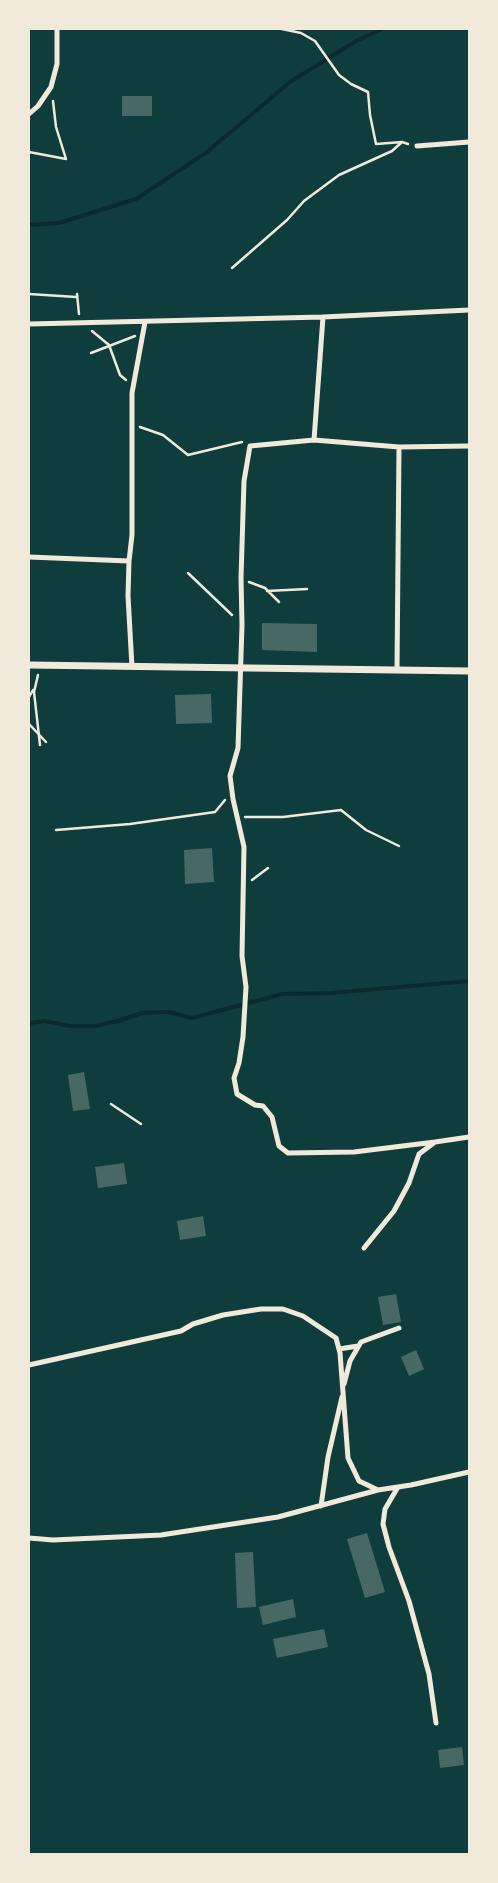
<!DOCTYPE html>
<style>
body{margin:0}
#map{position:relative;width:498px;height:1883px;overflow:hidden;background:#0f3d3e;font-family:Raleway,sans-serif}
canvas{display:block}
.frame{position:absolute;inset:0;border:30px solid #f1e9da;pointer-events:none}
</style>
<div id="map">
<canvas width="498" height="1883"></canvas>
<div class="frame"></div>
</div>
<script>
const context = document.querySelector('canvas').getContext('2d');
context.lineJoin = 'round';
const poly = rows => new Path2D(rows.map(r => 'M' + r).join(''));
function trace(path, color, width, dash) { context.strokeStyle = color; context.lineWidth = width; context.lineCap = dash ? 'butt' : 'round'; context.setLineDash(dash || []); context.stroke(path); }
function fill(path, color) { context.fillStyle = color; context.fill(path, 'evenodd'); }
trace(poly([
 [29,225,59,223,136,199,207,152,290,82,356,41,382,29],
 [29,1023,44,1021,70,1026,95,1026,118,1021,142,1013,168,1012,192,1018,282,994,331,993,469,981]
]), '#0a2a2b', 4);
fill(poly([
 [122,96,152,96,152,116,122,116],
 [262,623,317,624,317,652,262,650],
 [211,694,212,723,176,724,175,695],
 [212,848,214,882,185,884,184,850],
 [84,1072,90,1109,73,1111,68,1075],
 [124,1163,127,1184,98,1188,95,1167],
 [203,1216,206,1236,180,1240,177,1221],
 [396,1294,401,1322,383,1325,378,1297],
 [416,1350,424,1369,409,1376,401,1357],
 [367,1533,385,1592,365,1598,347,1539],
 [253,1552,256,1607,237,1608,235,1553],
 [293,1599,296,1617,263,1625,259,1607],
 [324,1629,328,1647,277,1658,273,1639],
 [462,1747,464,1765,440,1768,438,1750]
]), '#486865');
trace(poly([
 [282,29,301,33,315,41,339,75,351,84,368,92,370,115,376,144,402,142,408,144],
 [29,152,66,159,56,127,53,101],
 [232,268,287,220,304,201,339,175,392,151,402,142],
 [29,294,76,297],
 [77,294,79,314],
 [92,331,109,345,120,375,126,380],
 [91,353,135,336],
 [140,427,163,435,188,455,242,442],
 [188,573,232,615],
 [249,582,265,588,279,602],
 [267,591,307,589],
 [38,675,34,692,40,745],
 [29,697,33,690],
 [29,724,46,742],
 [245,817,283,817,341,810,366,830,399,846],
 [56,830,130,824,215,812,225,800],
 [252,880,268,868],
 [111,1104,141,1124]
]), '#f1e9da', 2.5);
trace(poly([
 [29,114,38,106,51,87,57,64,57,29],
 [417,146,469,142],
 [323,317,314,440,399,447,469,446],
 [29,324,323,317,469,310],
 [314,440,250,446,244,481,241,578,242,625,238,748,230,776,233,799,244,847,242,956,246,987,243,1037,239,1063,234,1078,237,1094,255,1105,263,1106,272,1117,279,1146,288,1153,354,1152,435,1142],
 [29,557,129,561,128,596,132,667],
 [129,561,132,535,132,393,145,322],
 [397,670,399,447],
 [364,1248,394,1211,409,1183,419,1154,435,1142,469,1137],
 [339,1349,358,1346],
 [29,1365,181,1331,193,1324,223,1315,261,1309,283,1309,303,1316,336,1338,340,1353,348,1458,359,1481,378,1490],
 [344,1384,350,1361,361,1342,399,1328],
 [398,1487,385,1509,383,1524,389,1547,409,1601,429,1674,436,1723],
 [321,1506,328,1457,342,1397],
 [29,1538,53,1540,161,1535,278,1517,378,1490,411,1485,469,1472]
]), '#f1e9da', 5);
trace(poly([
 [29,665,469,671]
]), '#f1e9da', 7);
</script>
